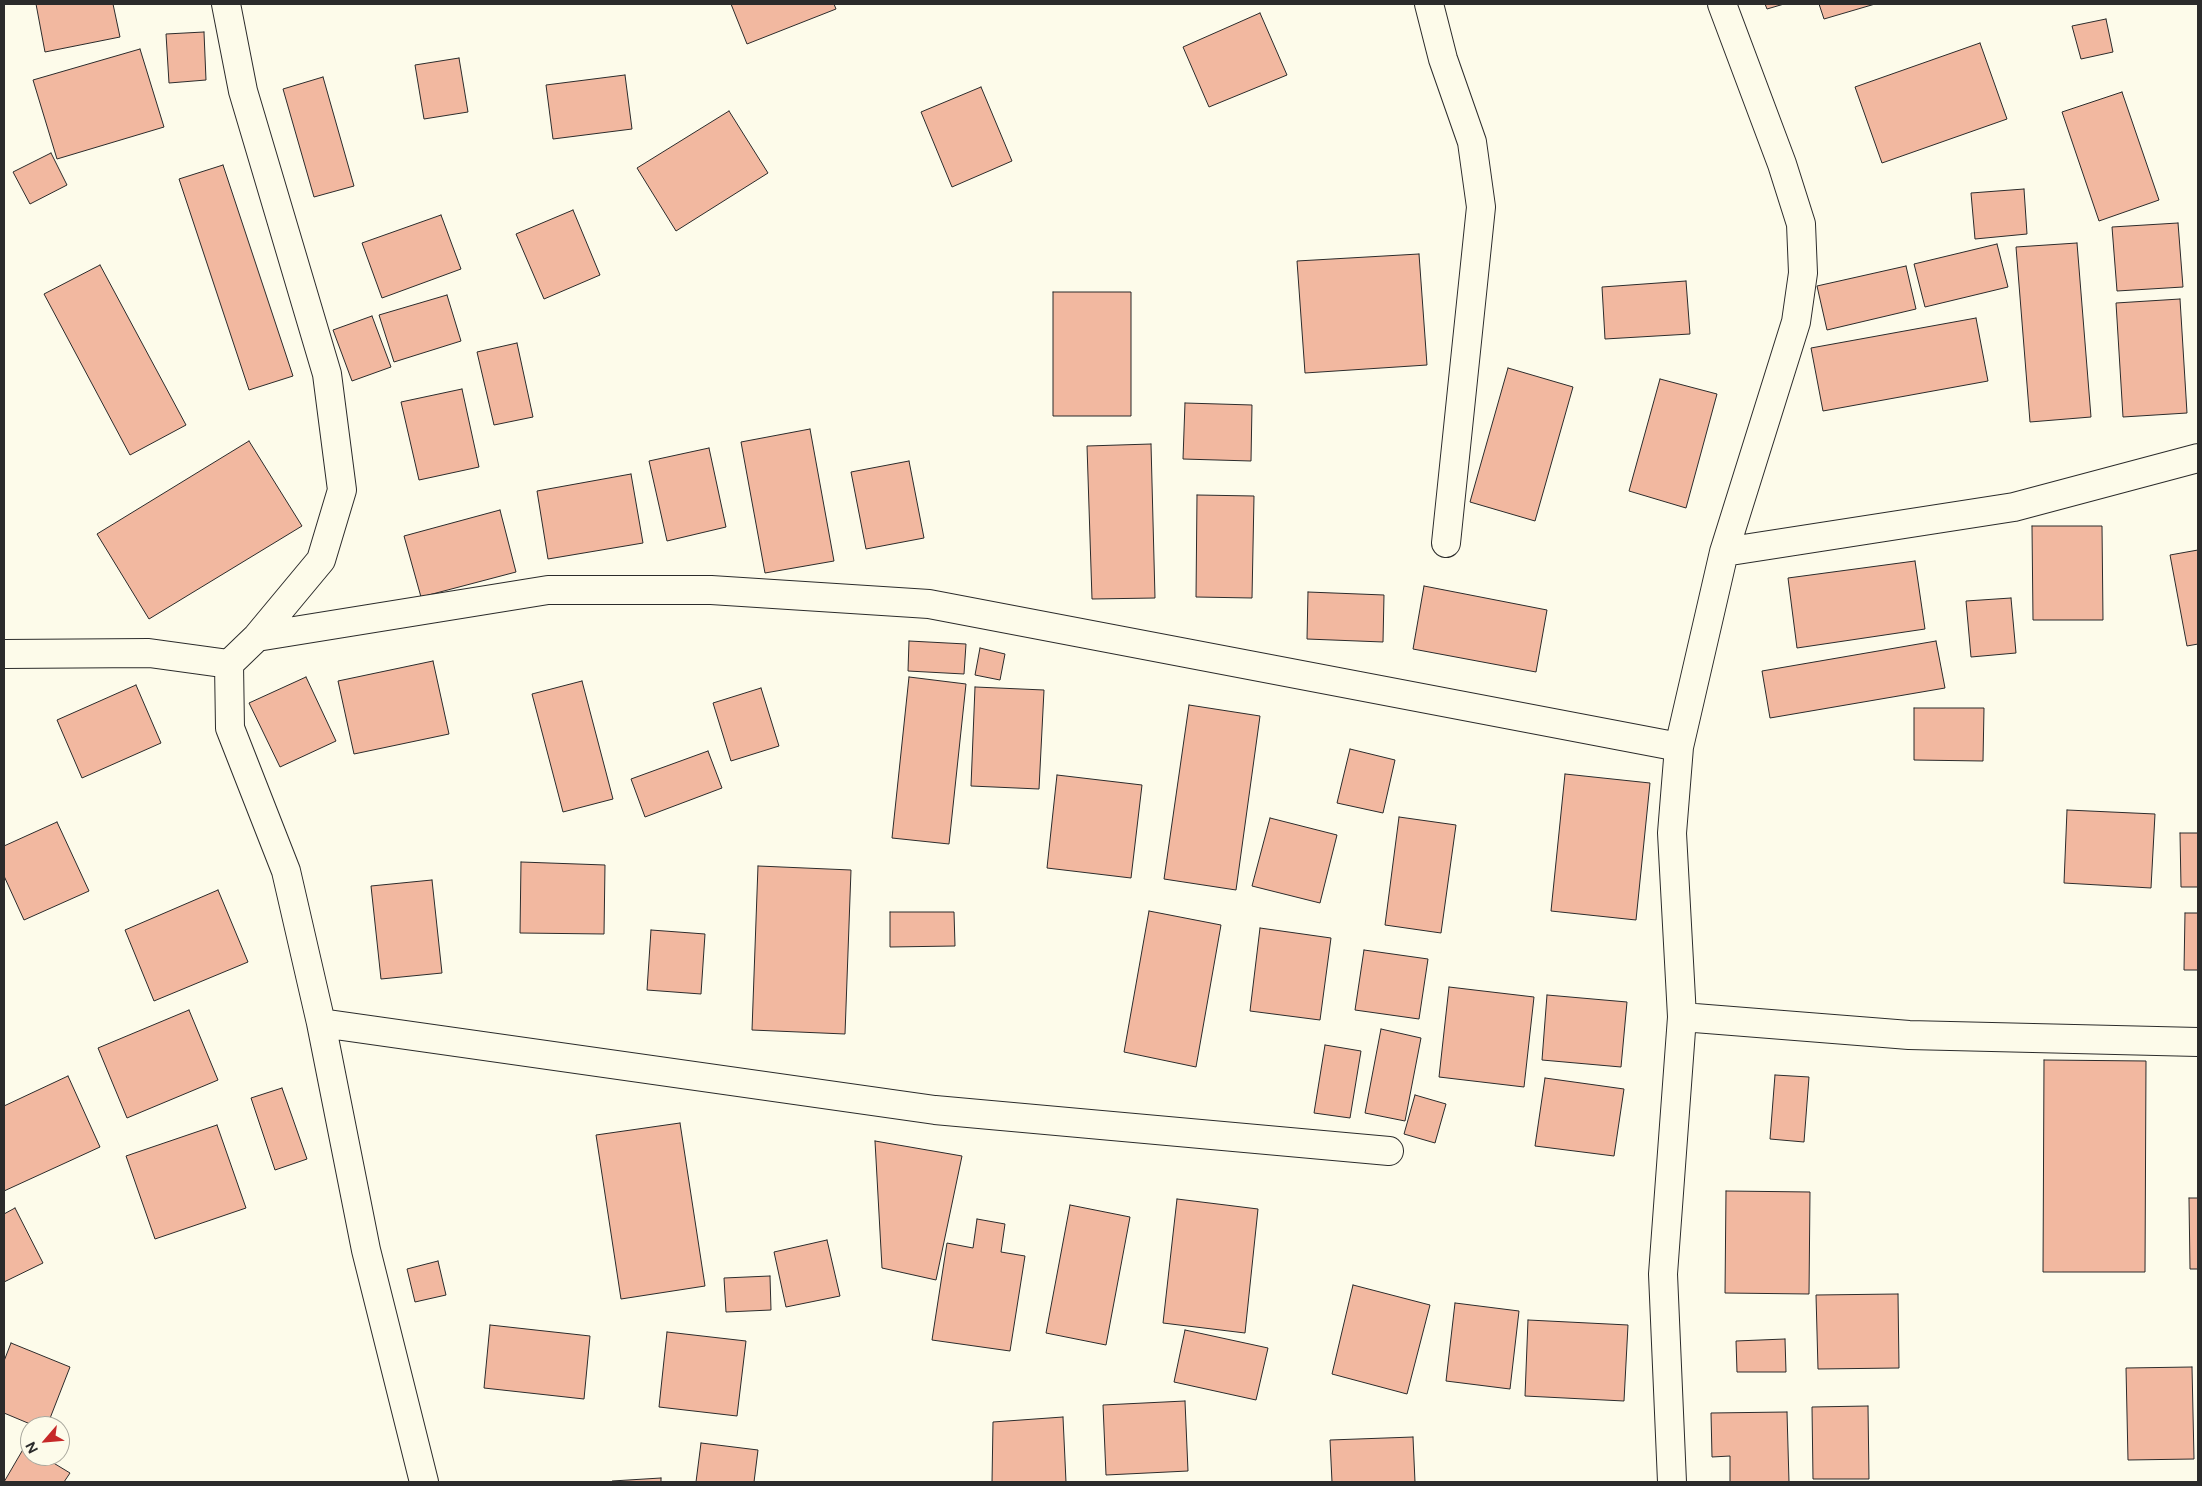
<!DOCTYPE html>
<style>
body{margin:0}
#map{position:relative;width:2202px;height:1486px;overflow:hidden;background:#fdfbea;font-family:Figtree,sans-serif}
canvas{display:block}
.frame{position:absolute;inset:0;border:5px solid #2b2b2b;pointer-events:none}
.north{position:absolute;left:20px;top:1416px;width:50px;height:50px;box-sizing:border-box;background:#fdfbea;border:1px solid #a9a89e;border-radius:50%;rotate:243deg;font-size:14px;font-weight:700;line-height:20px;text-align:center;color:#2b2b2b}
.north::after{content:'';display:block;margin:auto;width:18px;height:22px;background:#c62828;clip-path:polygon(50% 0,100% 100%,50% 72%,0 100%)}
</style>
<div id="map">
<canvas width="2202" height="1486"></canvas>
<div class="frame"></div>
<div class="north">N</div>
</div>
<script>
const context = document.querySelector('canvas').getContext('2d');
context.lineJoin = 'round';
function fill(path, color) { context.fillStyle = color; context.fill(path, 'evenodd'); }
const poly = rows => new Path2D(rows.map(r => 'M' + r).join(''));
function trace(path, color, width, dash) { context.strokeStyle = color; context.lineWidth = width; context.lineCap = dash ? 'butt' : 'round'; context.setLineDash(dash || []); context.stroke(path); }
const building = poly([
 [36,4,113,4,120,37,45,52,36,4],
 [731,4,834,4,836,9,747,44,731,4],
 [1765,4,1784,4,1767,9,1765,4],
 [1819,4,1875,4,1824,19,1819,4],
 [1260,13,1287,75,1209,107,1183,47,1260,13],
 [2106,19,2113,52,2081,59,2072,26,2106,19],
 [204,32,206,80,169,83,166,34,204,32],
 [1980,43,2007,119,1882,163,1855,87,1980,43],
 [140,49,164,127,57,159,33,80,140,49],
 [459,58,468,112,424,119,415,65,459,58],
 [625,75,632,129,553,139,546,85,625,75],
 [323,77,354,186,314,197,283,89,323,77],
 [981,87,1012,161,952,187,921,112,981,87],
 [2122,92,2159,200,2099,221,2062,112,2122,92],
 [729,111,768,173,676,231,637,168,729,111],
 [51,153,67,185,30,204,13,172,51,153],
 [223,165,293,376,249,390,179,179,223,165],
 [2024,189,2027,234,1975,239,1971,193,2024,189],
 [573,210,600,275,544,299,516,234,573,210],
 [441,215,461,269,382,298,362,243,441,215],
 [2178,223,2183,287,2117,291,2112,227,2178,223],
 [2077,243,2091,417,2030,422,2016,247,2077,243],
 [1997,244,2008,287,1925,307,1914,264,1997,244],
 [1419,254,1427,365,1305,373,1297,261,1419,254],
 [100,265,186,425,130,455,44,294,100,265],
 [1906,266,1916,309,1827,330,1817,286,1906,266],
 [1686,281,1690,334,1605,339,1602,287,1686,281],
 [1053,292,1131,292,1131,416,1053,416,1053,292],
 [447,295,461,341,394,362,379,315,447,295],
 [2180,299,2187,413,2123,417,2116,303,2180,299],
 [372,316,391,367,352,381,333,330,372,316],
 [1976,318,1988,381,1823,411,1811,348,1976,318],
 [517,343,533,417,494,425,477,352,517,343],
 [1508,368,1573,387,1535,521,1470,502,1508,368],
 [1660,379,1717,394,1686,508,1629,491,1660,379],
 [462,389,479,467,419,480,401,402,462,389],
 [1185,403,1252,405,1251,461,1183,459,1185,403],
 [810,429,834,561,765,573,741,442,810,429],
 [249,441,302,526,149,619,97,534,249,441],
 [1151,444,1155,598,1092,599,1087,446,1151,444],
 [709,448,726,527,667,541,649,461,709,448],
 [909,461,924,538,866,549,851,472,909,461],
 [631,474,643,543,548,559,537,491,631,474],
 [1197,495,1254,496,1252,598,1196,597,1197,495],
 [500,510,516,572,421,597,404,536,500,510],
 [2032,526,2102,526,2103,620,2033,620,2032,526],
 [2198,550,2198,644,2187,646,2170,555,2198,550],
 [1915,561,1925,629,1797,648,1788,578,1915,561],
 [1424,586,1547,610,1536,672,1413,649,1424,586],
 [1308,592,1384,595,1383,642,1307,639,1308,592],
 [2011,598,2016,653,1971,657,1966,601,2011,598],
 [909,641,966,644,964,674,908,671,909,641],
 [1936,641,1945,688,1770,718,1762,671,1936,641],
 [980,648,1005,654,1000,680,975,675,980,648],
 [433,661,449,734,354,754,338,681,433,661],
 [306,677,336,741,280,767,249,703,306,677],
 [909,677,966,684,949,844,892,838,909,677],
 [582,681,613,799,563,812,532,694,582,681],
 [136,685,161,743,82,778,57,720,136,685],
 [975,687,1044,690,1039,789,971,786,975,687],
 [761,688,779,746,731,761,713,703,761,688],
 [1189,705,1260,716,1236,890,1164,879,1189,705],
 [1914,708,1984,708,1983,761,1914,760,1914,708],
 [1350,749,1395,760,1383,813,1337,803,1350,749],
 [708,751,722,788,645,817,631,779,708,751],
 [1565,774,1650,783,1636,920,1551,911,1565,774],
 [1057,775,1142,785,1131,878,1047,868,1057,775],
 [2067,810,2155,814,2151,888,2064,883,2067,810],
 [1399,817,1456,825,1441,933,1385,925,1399,817],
 [1270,818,1337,835,1320,903,1252,886,1270,818],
 [57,822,89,891,24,920,4,876,4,846,57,822],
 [2180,833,2198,833,2198,887,2181,887,2180,833],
 [521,862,605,865,604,934,520,933,521,862],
 [758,866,851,870,845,1034,752,1030,758,866],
 [432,880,442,973,381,979,371,886,432,880],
 [218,890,248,962,154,1001,125,930,218,890],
 [1149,911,1221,925,1196,1067,1124,1052,1149,911],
 [890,912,954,912,955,946,890,947,890,912],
 [2185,913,2198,913,2198,970,2184,970,2185,913],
 [1260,928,1331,938,1320,1020,1250,1011,1260,928],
 [651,930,705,934,701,994,647,990,651,930],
 [1364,950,1428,959,1419,1019,1355,1010,1364,950],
 [1449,987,1534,997,1524,1087,1439,1077,1449,987],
 [1547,995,1627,1002,1621,1067,1542,1060,1547,995],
 [189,1010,218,1080,127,1118,98,1048,189,1010],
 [1381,1029,1421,1038,1405,1121,1365,1113,1381,1029],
 [1325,1045,1361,1051,1350,1118,1314,1113,1325,1045],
 [2044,1060,2146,1061,2145,1272,2043,1272,2044,1060],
 [1775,1075,1809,1077,1804,1142,1770,1139,1775,1075],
 [68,1076,100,1147,4,1191,4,1106,68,1076],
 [1545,1078,1624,1089,1614,1156,1535,1146,1545,1078],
 [282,1088,307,1159,275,1170,251,1098,282,1088],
 [1415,1095,1446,1104,1435,1143,1404,1134,1415,1095],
 [680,1123,705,1286,621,1299,596,1135,680,1123],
 [217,1125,246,1208,155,1239,126,1156,217,1125],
 [875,1141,962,1156,936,1280,882,1268,875,1141],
 [1726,1191,1810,1192,1809,1294,1725,1293,1726,1191],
 [2189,1198,2198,1198,2198,1269,2190,1269,2189,1198],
 [1177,1199,1258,1209,1245,1333,1163,1323,1177,1199],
 [1070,1205,1130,1217,1106,1345,1046,1333,1070,1205],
 [15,1208,43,1263,4,1282,4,1214,15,1208],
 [977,1219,1005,1224,1001,1252,1025,1256,1010,1351,932,1340,947,1243,973,1248,977,1219],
 [827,1240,840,1296,786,1307,774,1252,827,1240],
 [438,1261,446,1295,415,1302,407,1269,438,1261],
 [770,1276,771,1310,726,1312,724,1278,770,1276],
 [1353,1285,1430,1305,1407,1394,1332,1374,1353,1285],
 [1898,1294,1899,1368,1818,1369,1816,1295,1898,1294],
 [1455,1303,1519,1311,1510,1389,1446,1381,1455,1303],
 [1528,1320,1628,1325,1624,1401,1525,1396,1528,1320],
 [490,1325,590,1336,584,1399,484,1388,490,1325],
 [1185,1330,1268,1348,1256,1400,1174,1382,1185,1330],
 [667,1332,746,1341,737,1416,659,1407,667,1332],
 [1785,1339,1786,1372,1737,1372,1736,1341,1785,1339],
 [11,1343,70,1367,47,1426,35,1426,4,1413,4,1361,11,1343],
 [2192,1367,2194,1459,2128,1460,2126,1368,2192,1367],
 [1185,1401,1188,1471,1106,1475,1103,1405,1185,1401],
 [1868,1406,1869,1479,1813,1479,1812,1407,1868,1406],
 [1787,1412,1789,1482,1730,1482,1730,1456,1712,1457,1711,1413,1787,1412],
 [1063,1417,1066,1482,992,1482,993,1422,1063,1417],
 [1413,1437,1415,1482,1332,1482,1330,1440,1413,1437],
 [701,1443,758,1450,754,1482,696,1482,701,1443],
 [25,1446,30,1449,30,1456,42,1456,70,1473,64,1482,4,1482,25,1446],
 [661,1478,661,1482,612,1482,612,1481,661,1478]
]);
fill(building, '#f2b8a0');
trace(building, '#2b2b2b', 1);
const minor = poly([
 [226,4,243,91,327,374,342,490,321,560,257,637,229,664,230,728,286,871,321,1023,366,1250,424,1482],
 [1429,4,1443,59,1472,142,1481,207,1446,543],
 [1724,552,2014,507,2198,458],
 [257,637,548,590,711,590,929,604,1679,747],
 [4,654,149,653,229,664],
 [1682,1017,1909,1035,2198,1042],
 [321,1023,935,1110,1389,1151],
 [1672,1482,1663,1274,1682,1017,1672,833,1679,747,1724,552,1796,322,1803,273,1801,224,1782,164,1722,4]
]);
trace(minor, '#2b2b2b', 30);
trace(minor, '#fdfbea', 28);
</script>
